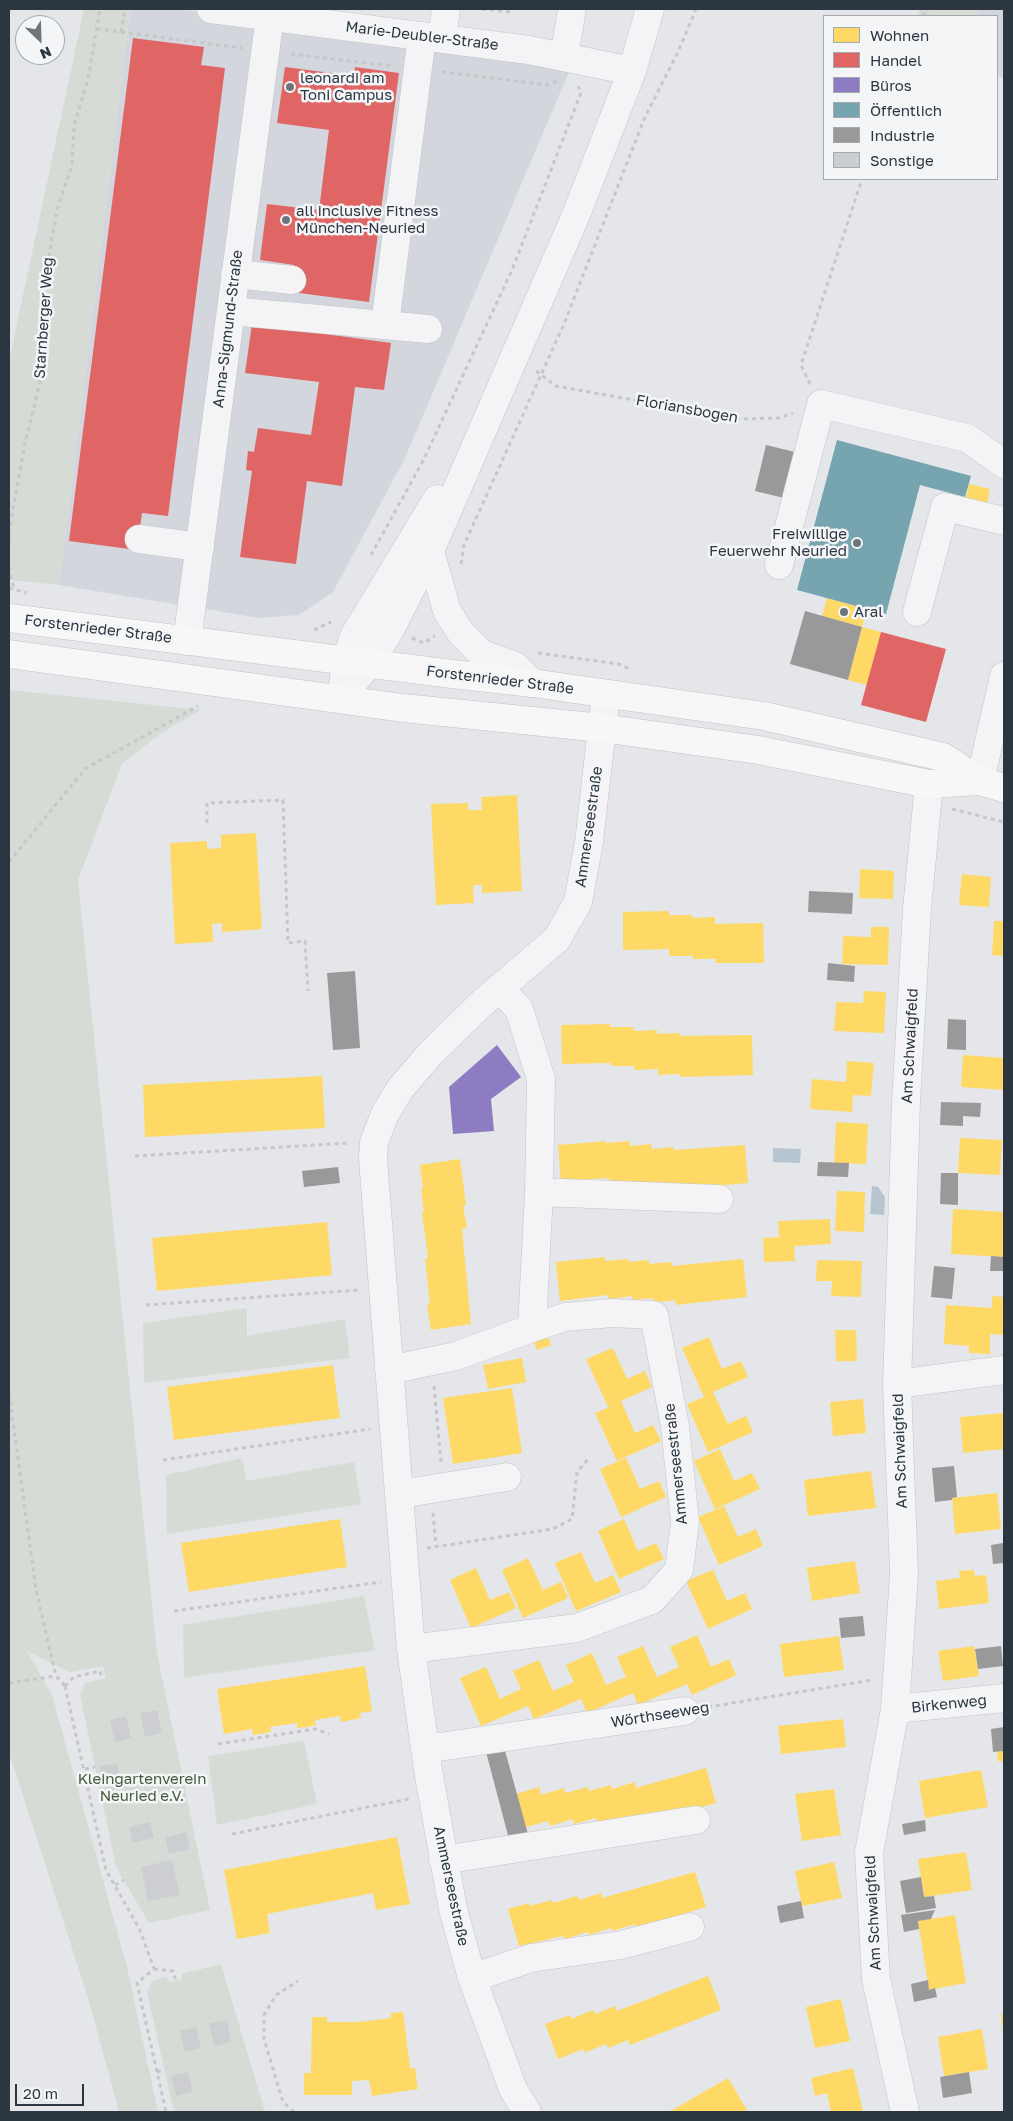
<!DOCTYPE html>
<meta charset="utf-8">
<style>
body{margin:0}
#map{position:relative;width:1013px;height:2121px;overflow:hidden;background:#e4e6e9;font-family:"Golos Text",sans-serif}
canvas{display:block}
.frame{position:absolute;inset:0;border:10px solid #2c3641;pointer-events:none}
.legend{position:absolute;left:823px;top:15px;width:175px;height:165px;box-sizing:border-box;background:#f3f5f7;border:1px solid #a3a9ae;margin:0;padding:6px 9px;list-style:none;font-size:15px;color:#2c3641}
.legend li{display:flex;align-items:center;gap:10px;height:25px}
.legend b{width:25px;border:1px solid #a3a9ae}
.north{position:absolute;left:15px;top:15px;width:50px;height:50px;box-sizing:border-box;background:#f3f5f7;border:1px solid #a3a9ae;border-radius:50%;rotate:156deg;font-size:14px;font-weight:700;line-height:20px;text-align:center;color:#2c3641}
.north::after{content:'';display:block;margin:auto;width:18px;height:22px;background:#6c747c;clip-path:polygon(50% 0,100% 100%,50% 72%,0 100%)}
.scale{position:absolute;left:15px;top:2084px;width:69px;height:22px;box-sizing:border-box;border:2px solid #2c3641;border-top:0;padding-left:6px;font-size:15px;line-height:18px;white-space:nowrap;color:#2c3641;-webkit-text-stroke:4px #f3f5f7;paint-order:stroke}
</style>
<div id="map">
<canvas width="1013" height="2121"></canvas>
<div class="frame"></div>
<ul class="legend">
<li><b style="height:14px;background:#ffd966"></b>Wohnen</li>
<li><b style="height:14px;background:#e06666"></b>Handel</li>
<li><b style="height:14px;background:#8e7cc3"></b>Büros</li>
<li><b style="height:14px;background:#76a5af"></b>Öffentlich</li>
<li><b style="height:14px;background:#999"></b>Industrie</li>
<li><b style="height:14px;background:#cdced1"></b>Sonstige</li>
</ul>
<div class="north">N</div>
<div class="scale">20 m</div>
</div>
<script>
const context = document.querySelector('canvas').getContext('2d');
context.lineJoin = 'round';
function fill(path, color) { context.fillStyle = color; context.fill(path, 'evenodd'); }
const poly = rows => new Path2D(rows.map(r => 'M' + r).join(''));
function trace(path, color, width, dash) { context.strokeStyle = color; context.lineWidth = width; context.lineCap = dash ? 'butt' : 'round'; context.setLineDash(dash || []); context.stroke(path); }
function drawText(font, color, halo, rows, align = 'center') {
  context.font = font + ' "Golos Text",sans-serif'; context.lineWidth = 5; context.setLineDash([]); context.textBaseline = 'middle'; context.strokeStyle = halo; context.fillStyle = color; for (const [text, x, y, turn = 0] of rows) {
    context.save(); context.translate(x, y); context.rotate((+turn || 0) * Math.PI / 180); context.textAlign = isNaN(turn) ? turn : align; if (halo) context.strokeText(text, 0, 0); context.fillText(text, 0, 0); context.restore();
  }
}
fill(poly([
 [130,9,176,9,574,60,405,458,333,592,299,615,259,618,59,585],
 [980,9,1004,9,1004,78,997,76,997,16,977,16]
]), '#d3d6dc');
fill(poly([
 [84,9,130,9,59,585,9,580,9,361],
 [920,9,980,9,977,16,917,16],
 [9,690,201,710,161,733,122,764,78,880,157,1653,210,1910,149,1923,116,1867,80,1695,85,1683,106,1678,103,1666,70,1672,27,1651,52,1695,127,1967,158,2112,119,2112,89,2001,9,1752],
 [247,1308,247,1336,345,1319,350,1358,144,1383,143,1323],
 [242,1458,246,1481,354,1462,361,1504,167,1534,166,1475],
 [364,1596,375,1650,184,1678,183,1625],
 [304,1741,317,1804,217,1825,208,1756],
 [221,1964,265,2112,174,2112,147,1992,152,1981,166,1977,170,1982,181,1980,182,1974]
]), '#d6dcd5');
fill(poly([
 [773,1148,801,1149,800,1163,773,1162],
 [872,1186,878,1187,885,1197,884,1215,870,1214]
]), '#b6c5d0');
fill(poly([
 [969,484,990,489,986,507,965,503],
 [827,598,867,609,862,627,822,616],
 [862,627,881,632,867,685,848,680],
 [517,795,522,891,482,893,482,885,473,885,474,903,436,905,431,804,468,803,468,810,482,810,481,797],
 [256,833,262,929,222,932,222,923,212,924,213,942,175,944,170,843,207,841,207,849,221,848,221,835],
 [860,869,894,871,893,899,859,898],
 [962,874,991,877,989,907,959,905],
 [669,911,669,915,692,915,693,918,715,917,715,924,763,923,764,963,715,963,716,959,693,959,693,956,669,956,669,949,623,950,623,912],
 [994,921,1004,921,1004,956,992,955],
 [871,927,889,927,888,965,842,964,843,936,871,937],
 [864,991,886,992,884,1033,834,1031,836,1002,863,1003],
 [610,1024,610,1027,633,1027,634,1031,657,1030,657,1034,680,1033,680,1036,752,1035,753,1075,681,1077,680,1074,658,1075,658,1069,634,1070,634,1066,611,1066,611,1063,562,1064,561,1025],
 [963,1055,1004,1058,1004,1090,961,1087],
 [847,1061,874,1063,871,1096,853,1095,852,1112,810,1109,812,1079,846,1082],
 [322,1076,325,1128,145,1137,143,1085],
 [836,1122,868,1124,866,1164,834,1163],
 [960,1138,1002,1140,1000,1175,958,1173],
 [606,1141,606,1143,629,1141,630,1146,651,1144,652,1149,673,1147,674,1150,745,1145,748,1183,677,1189,633,1185,632,1181,609,1183,609,1178,561,1181,558,1145],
 [460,1159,466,1205,463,1206,467,1228,462,1229,471,1324,431,1330,427,1305,430,1304,425,1258,428,1258,422,1212,424,1212,421,1189,423,1189,420,1165],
 [837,1191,865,1192,864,1232,835,1231],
 [953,1209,1004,1212,1004,1257,951,1254],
 [830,1219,831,1244,794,1246,795,1261,764,1262,763,1238,779,1237,778,1221],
 [327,1222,332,1275,157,1291,152,1238],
 [605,1257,605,1261,628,1259,629,1262,649,1260,649,1264,671,1262,672,1266,743,1259,747,1297,676,1305,675,1300,654,1303,653,1298,633,1300,632,1296,609,1299,608,1295,560,1301,556,1262],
 [817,1260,862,1261,861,1297,831,1296,832,1281,816,1281],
 [992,1296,1004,1297,1004,1335,990,1334,990,1354,969,1353,969,1346,944,1344,946,1305,992,1308],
 [835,1330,856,1330,857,1361,836,1361],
 [547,1334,551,1345,537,1350,533,1339],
 [709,1337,722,1369,741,1361,748,1377,713,1392,728,1424,746,1416,753,1432,708,1452,687,1404,704,1397,682,1348],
 [613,1348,627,1379,645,1371,652,1387,621,1401,635,1433,653,1425,661,1441,617,1461,595,1413,615,1405,608,1407,586,1359],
 [522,1358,526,1382,488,1389,483,1365],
 [333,1365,340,1418,174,1440,167,1387],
 [512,1388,522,1453,453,1464,443,1398],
 [863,1399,866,1433,833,1436,830,1402],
 [1004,1413,1004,1449,963,1453,960,1417],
 [720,1449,734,1481,752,1473,760,1489,715,1509,694,1461],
 [626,1458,640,1489,659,1481,666,1497,621,1517,600,1469],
 [871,1471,876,1508,808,1516,804,1480],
 [997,1493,1001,1529,955,1534,952,1498],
 [724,1506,738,1537,756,1529,763,1546,719,1565,698,1517],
 [340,1519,347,1567,189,1592,181,1543],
 [624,1519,638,1551,656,1543,664,1559,619,1579,598,1531],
 [581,1552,595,1583,613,1575,621,1592,576,1611,555,1563],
 [528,1558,543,1590,561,1582,568,1598,523,1618,502,1570],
 [855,1561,860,1593,812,1601,807,1568],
 [476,1568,490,1600,509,1592,516,1608,471,1628,450,1580],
 [713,1570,727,1601,745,1593,752,1609,708,1629,686,1581],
 [974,1570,975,1576,986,1575,989,1603,939,1609,936,1581,960,1578,959,1571],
 [697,1635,711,1667,729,1659,736,1675,692,1695,687,1684,638,1705,633,1693,587,1713,581,1699,534,1719,528,1706,481,1726,460,1678,486,1667,500,1699,521,1689,513,1671,539,1660,553,1691,574,1682,566,1665,592,1653,606,1685,626,1677,617,1657,643,1646,657,1677,679,1667,670,1647],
 [839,1636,844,1670,784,1677,780,1644],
 [974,1646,979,1676,943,1681,938,1651],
 [365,1666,372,1711,360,1713,361,1718,341,1722,340,1716,315,1720,316,1725,307,1727,297,1728,297,1723,270,1727,271,1732,253,1735,252,1729,224,1734,217,1689],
 [843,1719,846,1747,781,1754,778,1726],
 [997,1751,1004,1751,1004,1761,998,1761],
 [706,1768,716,1803,646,1822,621,1823,620,1818,598,1824,596,1818,574,1824,573,1819,550,1826,548,1821,526,1827,516,1794,539,1787,541,1795,564,1788,565,1793,588,1787,589,1791,611,1785,612,1789,635,1782,636,1788],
 [981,1770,988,1807,925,1818,919,1781],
 [834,1789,841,1835,802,1841,795,1794],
 [397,1837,410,1904,376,1910,373,1893,267,1914,270,1933,237,1939,224,1870],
 [966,1852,972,1890,924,1897,918,1859],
 [834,1862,842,1898,802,1906,795,1871],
 [695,1872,706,1907,636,1928,635,1924,612,1931,611,1928,589,1935,588,1932,564,1939,563,1936,519,1946,508,1909,529,1903,530,1906,552,1900,553,1903,577,1896,579,1900,601,1893,602,1898],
 [955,1915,966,1983,929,1990,918,1921],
 [708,1976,721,2010,630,2045,628,2040,608,2048,606,2044,584,2053,583,2049,558,2059,545,2024,570,2015,571,2019,593,2010,595,2014,615,2006,617,2011],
 [841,1999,850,2041,815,2048,806,2007],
 [403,2012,410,2068,415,2068,418,2089,372,2096,369,2080,352,2081,352,2095,304,2095,304,2073,311,2073,312,2017,327,2017,327,2022,359,2022,391,2018,391,2013],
 [1001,2014,1004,2014,1004,2031,1003,2031],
 [982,2029,988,2069,944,2076,938,2037],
 [853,2068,863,2112,831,2112,827,2093,815,2096,811,2078],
 [728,2078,747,2110,743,2112,669,2112]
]), '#ffd966');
fill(poly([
 [133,38,204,47,201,65,225,68,168,516,142,513,137,550,69,541],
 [285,67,354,76,355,67,399,73,369,302,291,292,294,265,260,260,267,204,319,210,329,130,277,123],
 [252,324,391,343,384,390,355,387,342,486,307,481,296,564,240,557,252,471,246,470,248,451,254,452,258,428,311,435,319,382,245,373],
 [881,632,946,649,926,722,861,705]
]), '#e06666');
fill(poly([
 [497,1045,521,1077,491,1099,494,1131,453,1134,449,1087]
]), '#8e7cc3');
fill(poly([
 [837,440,971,476,965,497,920,485,886,614,797,590]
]), '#76a5af');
fill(poly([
 [766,445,795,452,784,498,755,491],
 [805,611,862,627,848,680,790,664],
 [809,891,853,893,852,914,808,912],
 [828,963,855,966,854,982,827,980],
 [355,971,360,1048,333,1050,327,973],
 [948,1019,966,1020,966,1050,947,1049],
 [941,1102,981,1103,980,1117,963,1116,963,1126,940,1125],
 [818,1162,849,1163,848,1177,817,1176],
 [338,1167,340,1183,304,1187,302,1171],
 [941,1173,958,1173,958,1205,940,1204],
 [991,1256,1004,1257,1004,1271,990,1271],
 [934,1266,955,1268,952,1299,931,1297],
 [954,1466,957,1497,952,1498,952,1500,935,1502,932,1468],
 [1003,1543,1004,1563,993,1564,991,1545],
 [863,1616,865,1636,841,1638,839,1618],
 [1001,1646,1003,1666,978,1669,975,1649],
 [1004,1727,1004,1751,993,1752,991,1729],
 [504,1747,528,1834,509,1839,486,1752],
 [925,1820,926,1831,904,1835,902,1824],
 [921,1877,924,1897,934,1896,936,1908,906,1913,900,1881],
 [801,1901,804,1918,780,1923,777,1906],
 [935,1910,931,1919,918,1921,919,1929,904,1932,901,1915],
 [928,1980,929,1990,935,1988,937,1997,914,2002,911,1984],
 [969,2072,972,2093,943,2098,940,2077]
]), '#999');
fill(poly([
 [157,1710,162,1733,145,1737,140,1713],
 [126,1716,131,1738,115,1742,110,1720],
 [117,1763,121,1783,105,1786,100,1766],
 [150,1822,154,1838,133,1843,129,1827],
 [186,1832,190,1849,169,1854,165,1838],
 [172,1860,180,1895,148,1901,141,1867],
 [227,2020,231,2042,215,2046,209,2024],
 [196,2027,201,2048,185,2052,180,2031],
 [188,2072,193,2092,176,2096,171,2076]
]), '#cdced1');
const minor = poly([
 [211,9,529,50,632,71],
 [442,39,446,9],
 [564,57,572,9],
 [235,274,292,280],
 [231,311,428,329],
 [385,325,422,36],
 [139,539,200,547],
 [430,551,447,611,461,633,482,654,515,666,532,683],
 [779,565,821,404,967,438,1004,464],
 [917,612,945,507,1004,521],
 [187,641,270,16],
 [343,684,346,661,354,636,437,499],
 [340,698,369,664,391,628,430,551,576,215,632,71,650,9],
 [980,781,1004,676],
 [539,1192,719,1199],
 [389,1370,456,1356,532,1328,539,1192,541,1079,519,1009,499,988],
 [897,1384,1004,1370],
 [400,1494,507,1477],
 [411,1649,577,1628,652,1600,679,1570,685,1522,675,1426,654,1315,612,1313,565,1317,532,1328],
 [895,1709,1004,1698],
 [425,1749,685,1711],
 [443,1860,696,1820],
 [472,1978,531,1958,621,1945,690,1927],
 [527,2112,513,2089,472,1978,453,1909,428,1770,411,1649,373,1159,374,1142,385,1114,400,1089,430,1054,480,1005,557,939,578,902,589,842,606,694],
 [905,2112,876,1979,869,1853,895,1709,904,1574,897,1384,906,1102,917,909,929,784]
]);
const major = poly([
 [9,618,444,673,532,683,764,716,943,757,980,781],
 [9,654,403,708,602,728,758,750,929,784,980,781,1004,788]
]);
trace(minor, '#c2c4c7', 29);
trace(major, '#c1c3c6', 29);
trace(poly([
 [482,9,511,12],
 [922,16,928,9],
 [97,29,121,32,125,9],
 [121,32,242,48],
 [291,54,394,66],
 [442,72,547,85,557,81],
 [536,371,556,386,739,419,779,418,793,413],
 [810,384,801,365,862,179],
 [9,541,9,531,25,443,43,371,45,278,57,210,72,165,74,126,88,79,100,9],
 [371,555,423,461,512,270,579,98,581,93,578,86],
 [461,564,464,545,564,324,645,117,678,52,696,9],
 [9,567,14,589],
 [9,588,27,593],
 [314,630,331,622],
 [412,638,424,643,435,636],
 [538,653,619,664,632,670],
 [952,809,1004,822],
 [207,823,207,803,283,800,288,943,305,941,308,991],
 [9,862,85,769,198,706],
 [135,1156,349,1143],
 [146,1305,359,1290],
 [434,1386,441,1462],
 [9,1393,36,1590,56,1676,65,1686],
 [163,1460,370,1429],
 [433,1513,436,1547],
 [427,1548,553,1529,572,1519,577,1472,589,1458],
 [174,1611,381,1582],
 [9,1683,56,1676],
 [65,1686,106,1870,140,1930,154,1969,137,1983,166,2112],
 [65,1686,74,1677,100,1671,102,1679],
 [708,1707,872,1680],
 [218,1744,315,1729,329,1734],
 [85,1769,95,1767],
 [232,1834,409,1799],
 [115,1885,124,1880],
 [154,1969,173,1971,176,1981],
 [157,2072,165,2070],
 [294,2112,283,2102,264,2039,264,2015,276,1995,298,1981]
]), '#c5c7c9', 3, [4, 4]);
trace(minor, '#f4f4f6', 28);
trace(major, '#f7f7f8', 28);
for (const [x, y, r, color] of [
 [290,87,5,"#6c747c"],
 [286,220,5,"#6c747c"],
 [857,543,5,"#6c747c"],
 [844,612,5,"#6c747c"]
]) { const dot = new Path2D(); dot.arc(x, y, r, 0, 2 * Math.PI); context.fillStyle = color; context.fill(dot); trace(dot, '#f3f5f7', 2); }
drawText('15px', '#2c3641', '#f3f5f7', [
 ["Marie-Deubler-Straße",422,36,7],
 ["Starnberger Weg",44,318,-86],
 ["Anna-Sigmund-Straße",228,329,-83],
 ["Floriansbogen",687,409,10],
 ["Forstenrieder Straße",98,629,7],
 ["Forstenrieder Straße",500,680,7],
 ["Ammerseestraße",589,827,-82],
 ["Am Schwaigfeld",910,1046,-87],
 ["Am Schwaigfeld",900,1451,-92],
 ["Ammerseestraße",676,1464,-96],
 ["Birkenweg",949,1704,-6],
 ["Wörthseeweg",660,1715,-9],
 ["Ammerseestraße",451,1886,78],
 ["Am Schwaigfeld",873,1913,-93]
]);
drawText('15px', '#2c3641', '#f3f5f7', [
 ["leonardi am",300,78],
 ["Toni Campus",300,95],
 ["all inclusive Fitness",296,211],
 ["München-Neuried",296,228],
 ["Freiwillige",847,534,"right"],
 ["Feuerwehr Neuried",847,551,"right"],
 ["Aral",854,612]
], 'left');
drawText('15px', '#445b3b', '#f3f5f7', [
 ["Kleingartenverein",142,1779],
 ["Neuried e.V.",142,1796]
]);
</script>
